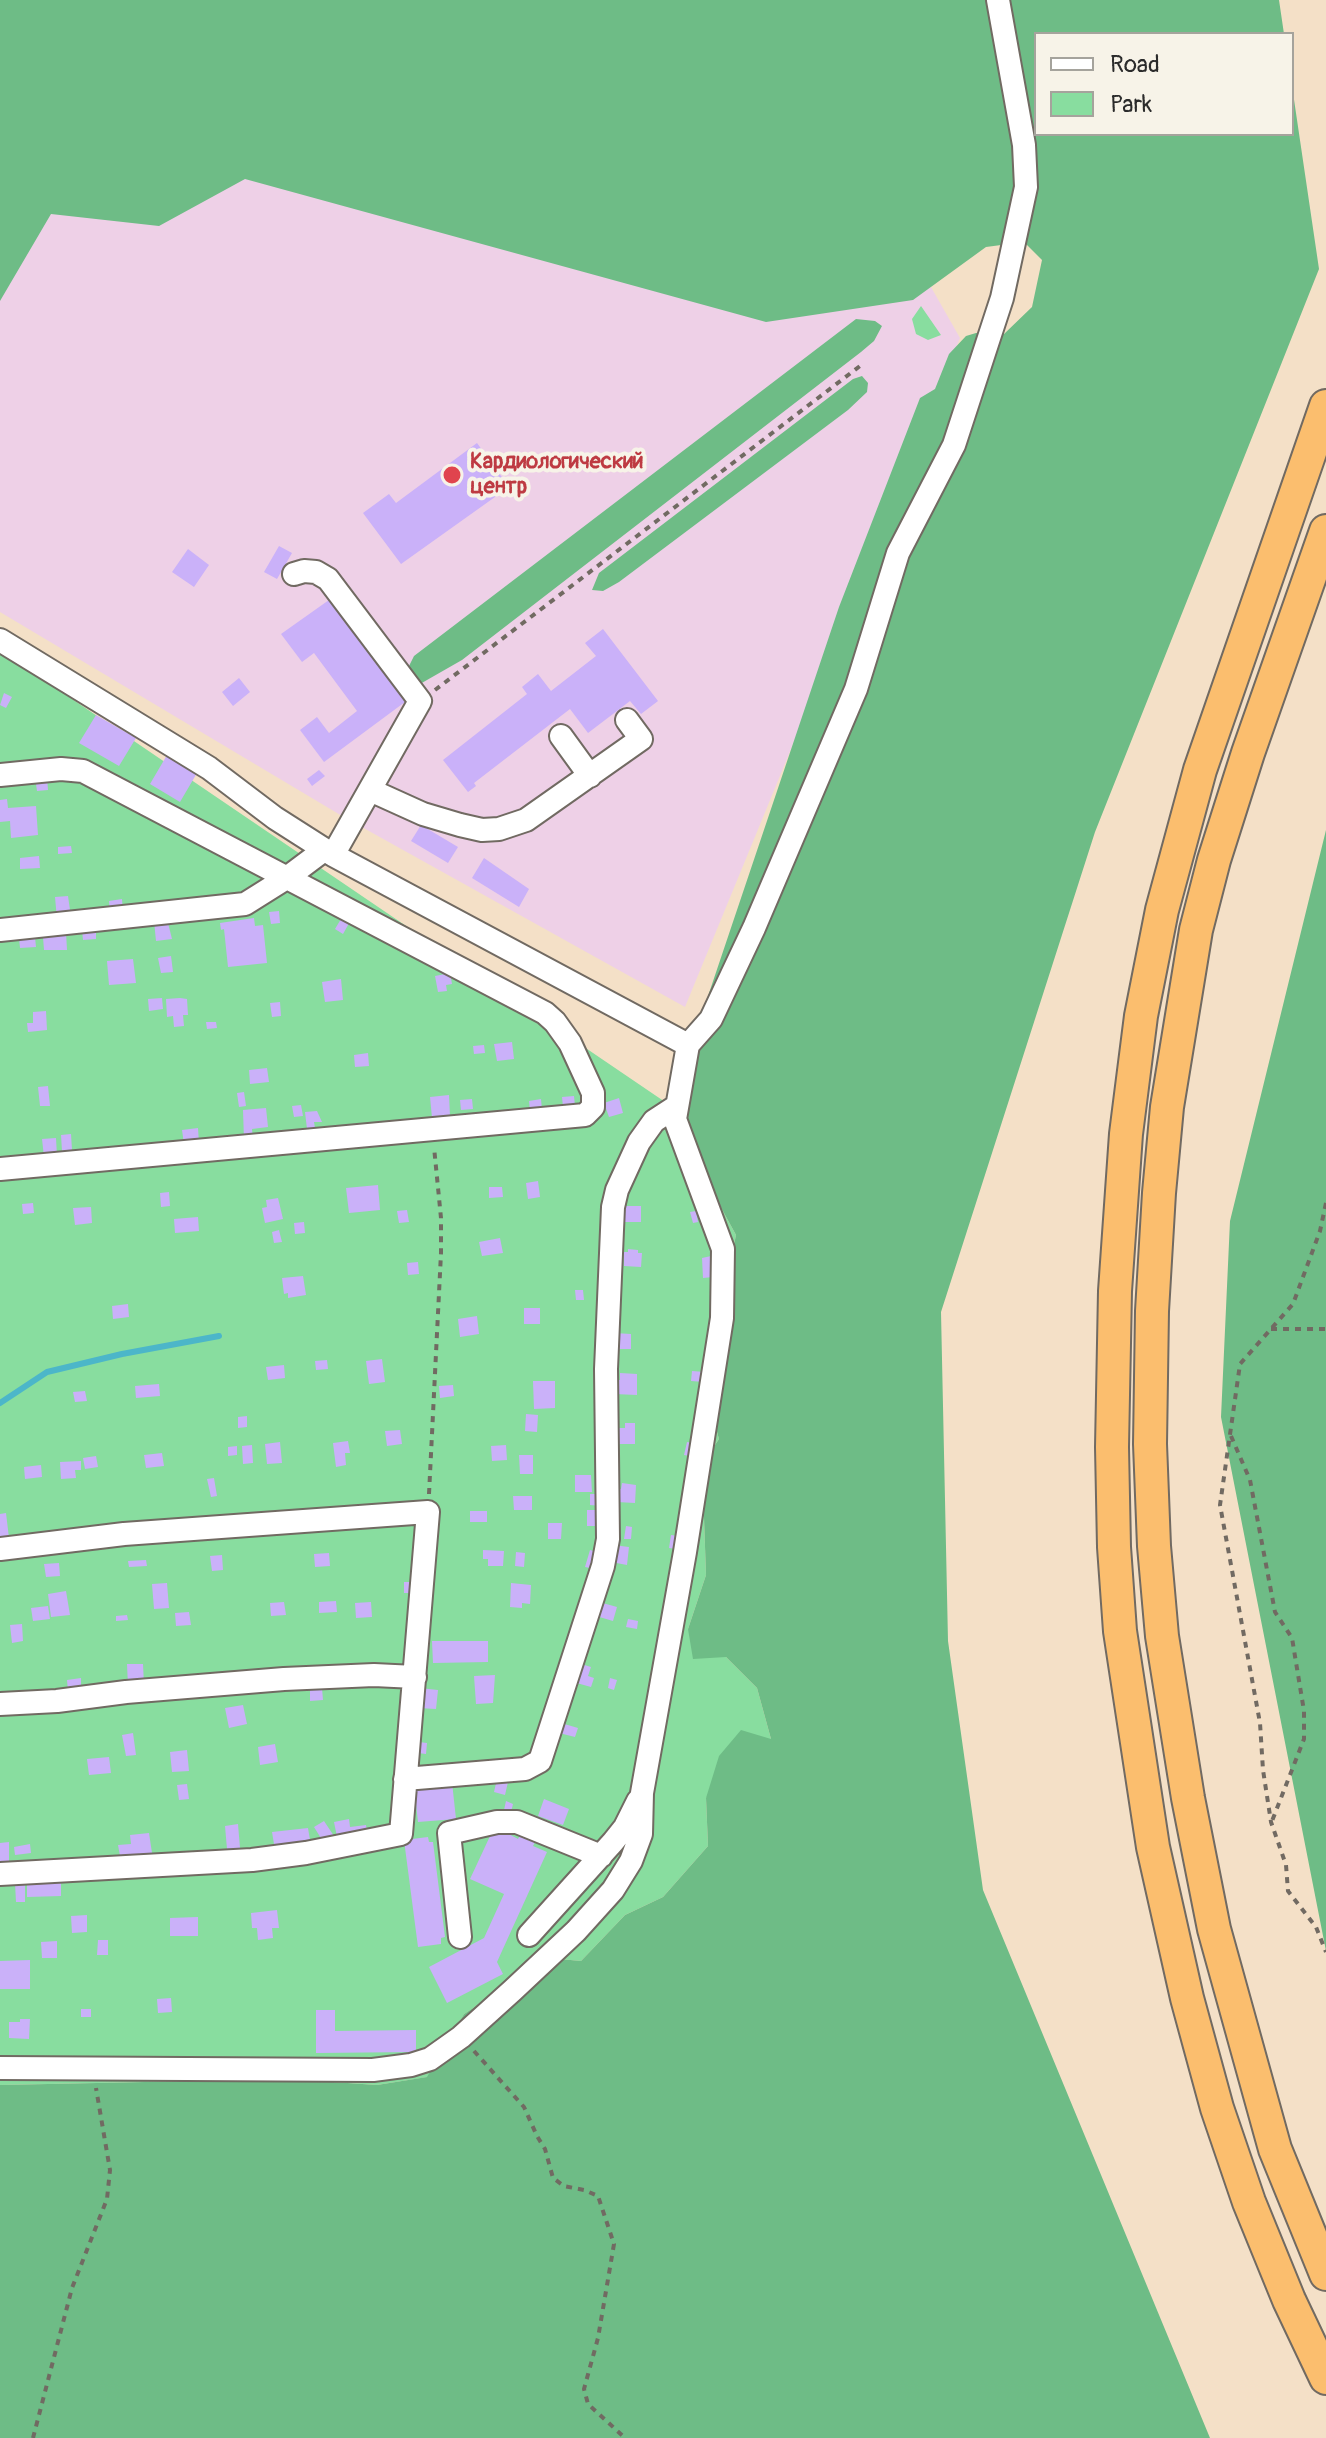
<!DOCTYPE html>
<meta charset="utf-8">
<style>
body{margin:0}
#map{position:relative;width:1326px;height:2438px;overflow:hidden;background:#f4e0c7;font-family:Pangolin,sans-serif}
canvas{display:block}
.legend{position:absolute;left:1034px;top:32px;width:260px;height:104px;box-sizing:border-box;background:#f7f3e8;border:2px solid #a5a39c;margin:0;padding:10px 14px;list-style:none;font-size:24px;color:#2b2b2b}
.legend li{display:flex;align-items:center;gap:16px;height:40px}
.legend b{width:40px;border:2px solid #a5a39c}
</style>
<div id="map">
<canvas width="1326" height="2438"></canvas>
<ul class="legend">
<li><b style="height:10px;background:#fff"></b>Road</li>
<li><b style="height:22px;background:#88dd9f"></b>Park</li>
</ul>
</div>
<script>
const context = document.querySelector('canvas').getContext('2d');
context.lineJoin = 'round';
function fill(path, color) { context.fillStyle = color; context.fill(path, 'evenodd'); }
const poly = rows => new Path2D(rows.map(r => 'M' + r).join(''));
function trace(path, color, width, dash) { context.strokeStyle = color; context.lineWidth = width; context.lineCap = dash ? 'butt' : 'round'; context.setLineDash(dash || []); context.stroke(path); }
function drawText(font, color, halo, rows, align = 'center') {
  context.font = font + ' Pangolin,sans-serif'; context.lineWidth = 8; context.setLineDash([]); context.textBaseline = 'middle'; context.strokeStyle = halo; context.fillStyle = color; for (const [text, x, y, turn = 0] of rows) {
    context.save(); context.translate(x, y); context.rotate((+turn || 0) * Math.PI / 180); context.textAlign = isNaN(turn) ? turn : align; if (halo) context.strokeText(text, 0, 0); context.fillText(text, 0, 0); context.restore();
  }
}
fill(poly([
 [32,83,931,287,960,338,685,1007,342,816,0,612,0,152]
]), '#eed0e7');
fill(poly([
 [921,306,941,335,928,340,916,334,912,319],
 [0,650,671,1106,694,1158,736,1235,715,1335,709,1404,719,1439,700,1467,689,1491,704,1518,706,1575,688,1629,726,1657,757,1688,771,1739,706,1798,708,1846,663,1897,625,1915,581,1961,549,1958,464,2014,428,2077,377,2085,289,2079,0,2085]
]), '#88dd9f');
fill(poly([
 [0,0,1279,0,1284,34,1036,34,1036,134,1292,134,1292,86,1319,269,1095,832,941,1312,948,1641,983,1890,1210,2438,0,2438,0,2085,289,2079,377,2085,427,2077,464,2014,549,1958,581,1961,625,1915,663,1897,708,1846,706,1798,719,1756,741,1730,771,1739,757,1688,726,1657,693,1659,688,1629,706,1575,704,1518,689,1492,700,1467,719,1439,709,1404,715,1336,736,1235,694,1158,671,1106,839,607,920,398,935,389,949,354,966,336,976,333,1004,334,1032,307,1042,260,1024,242,986,247,913,300,766,322,245,179,159,226,51,214,0,301],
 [856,319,875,321,882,326,874,341,861,352,462,660,420,684,408,668,414,656],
 [862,376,868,383,867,392,848,410,619,582,603,591,592,590,599,573,853,379],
 [1326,830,1326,1951,1221,1417,1230,1221]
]), '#6ebc86');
trace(poly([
 [0,1403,47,1372,122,1354,219,1336]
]), '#4cb6c9', 6);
fill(poly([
 [477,443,509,487,401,564,363,513,389,494,396,503],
 [279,546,292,553,277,579,264,572],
 [188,549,209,565,194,587,172,572],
 [329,600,405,702,324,762,300,730,317,717,329,733,357,711,314,653,302,662,281,634],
 [603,629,658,701,641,714,630,701,588,733,570,709,474,783,476,786,468,792,443,760,527,694,522,687,538,674,551,691,596,656,585,643],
 [239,678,250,692,233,706,222,692],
 [4,693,12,697,6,708,0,705],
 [96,715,136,738,119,766,79,743],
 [167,755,197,773,180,802,150,784],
 [319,770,325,776,312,786,307,779],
 [35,777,47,777,48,790,37,791],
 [7,799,8,808,36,806,38,835,11,838,10,821,0,822,0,800],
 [421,825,458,847,448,863,411,841],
 [71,846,72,853,58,854,58,847],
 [39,856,40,868,20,869,20,858],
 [484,858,529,889,519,907,472,878],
 [68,896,71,917,57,919,55,897],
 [122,899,123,912,110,913,109,901],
 [279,911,280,923,271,924,269,912],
 [344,914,352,918,343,934,335,929],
 [254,918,255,926,263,925,267,963,228,967,224,929,221,930,220,923],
 [167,919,172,939,156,941,154,921],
 [96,929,96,939,83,940,82,930],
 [66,932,67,950,44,950,43,937],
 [35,937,36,947,20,948,19,938],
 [171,956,173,972,161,973,158,958],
 [133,959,136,983,109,985,107,961],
 [450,973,452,984,446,985,447,991,438,992,435,976],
 [341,979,343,1000,325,1002,322,982],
 [162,998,163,1009,149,1011,148,999],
 [180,998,187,999,188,1015,183,1015,184,1026,174,1027,173,1016,167,1017,166,999],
 [280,1002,281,1016,272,1017,270,1003],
 [46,1011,47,1030,28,1032,27,1023,33,1023,33,1012],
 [206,1022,216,1022,217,1028,207,1029],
 [512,1042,514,1059,497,1061,494,1044],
 [484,1045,485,1053,474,1054,473,1046],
 [368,1053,369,1066,355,1067,354,1055],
 [267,1068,269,1082,250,1084,249,1070],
 [48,1086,50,1106,40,1106,38,1087],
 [244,1092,246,1106,239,1107,237,1093],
 [449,1095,450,1116,432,1118,430,1097],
 [574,1096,575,1106,563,1107,562,1097],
 [619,1098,623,1113,609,1117,604,1103],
 [472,1099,473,1109,461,1110,460,1100],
 [541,1099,542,1110,530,1111,529,1101],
 [301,1105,303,1116,294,1117,292,1106],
 [266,1108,268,1127,252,1129,253,1139,244,1140,243,1110],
 [317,1111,322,1122,314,1122,315,1128,307,1129,305,1112],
 [198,1128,199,1143,184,1144,182,1130],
 [71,1134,72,1150,62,1151,61,1135],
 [56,1138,57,1156,44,1157,42,1139],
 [538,1181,540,1197,528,1199,526,1183],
 [378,1185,380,1210,349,1213,346,1188],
 [489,1187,502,1187,503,1197,489,1198],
 [169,1192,170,1206,161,1207,160,1193],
 [278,1198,283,1219,265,1223,262,1208,267,1207,266,1200],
 [33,1203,34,1213,23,1214,22,1204],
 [624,1206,641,1206,641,1222,624,1222],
 [91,1207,92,1223,75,1225,73,1208],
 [407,1210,409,1222,399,1223,397,1211],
 [696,1211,698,1222,693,1223,690,1212],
 [198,1217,199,1231,175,1233,174,1219],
 [304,1222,305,1233,295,1234,294,1223],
 [279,1230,282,1242,274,1243,272,1232],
 [500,1238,503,1253,482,1256,479,1242],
 [628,1249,638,1250,638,1253,642,1253,641,1267,624,1266,624,1252,628,1252],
 [711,1256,713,1277,703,1278,702,1258],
 [418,1262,419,1274,408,1275,407,1263],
 [303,1276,306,1295,288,1298,288,1293,284,1294,282,1278],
 [575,1290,583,1290,584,1300,576,1300],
 [128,1304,129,1317,113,1319,112,1306],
 [524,1308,540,1308,540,1324,524,1324],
 [477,1316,479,1334,460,1337,458,1319],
 [614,1333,631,1334,631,1349,614,1349],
 [382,1359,385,1382,369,1384,366,1361],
 [327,1360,328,1369,316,1370,315,1361],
 [284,1365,285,1378,268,1380,266,1367],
 [692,1371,705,1372,704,1382,691,1381],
 [620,1373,637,1374,637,1395,614,1394,614,1380,620,1380],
 [533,1381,555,1381,555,1408,534,1409],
 [159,1384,160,1396,136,1398,135,1386],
 [453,1385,454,1396,440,1398,439,1386],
 [85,1391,87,1401,75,1402,73,1392],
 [526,1414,538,1415,537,1432,525,1431],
 [247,1416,247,1427,238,1428,238,1417],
 [625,1423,635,1423,635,1444,614,1444,613,1428,625,1428],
 [400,1430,402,1444,387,1446,385,1431],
 [348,1441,350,1453,345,1453,346,1465,336,1467,333,1443],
 [280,1442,282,1463,267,1464,265,1444],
 [687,1442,692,1443,690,1456,684,1455],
 [252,1445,253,1463,243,1464,242,1446],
 [506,1445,507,1460,492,1461,491,1446],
 [237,1446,237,1455,228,1456,228,1447],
 [162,1453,164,1466,146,1468,144,1455],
 [519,1455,533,1455,533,1474,520,1474],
 [96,1456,98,1467,85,1469,83,1458],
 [81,1461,81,1470,75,1470,76,1478,61,1479,60,1462],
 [41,1465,42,1477,25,1479,24,1467],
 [575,1475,591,1475,592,1492,575,1492],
 [214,1478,217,1496,211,1497,207,1479],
 [622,1483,636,1485,635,1503,617,1502,618,1489,621,1489],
 [590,1494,602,1494,602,1506,590,1505],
 [513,1496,532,1496,532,1510,514,1510],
 [587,1510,599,1510,599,1526,587,1526],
 [470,1511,487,1511,487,1522,470,1522],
 [6,1513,9,1538,0,1538,0,1514],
 [548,1523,562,1523,561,1539,548,1539],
 [626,1526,632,1527,631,1539,624,1539],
 [671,1535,678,1536,676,1549,669,1548],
 [613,1545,629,1547,627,1565,611,1562],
 [483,1550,504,1551,503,1566,488,1566,488,1559,483,1559],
 [590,1550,600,1553,595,1569,585,1567],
 [516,1552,525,1553,524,1567,515,1566],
 [329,1553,330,1566,315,1567,314,1554],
 [222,1555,223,1570,212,1571,210,1556],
 [146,1560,147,1566,129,1567,128,1561],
 [59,1563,60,1576,46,1577,44,1564],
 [404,1582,412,1582,412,1593,404,1593],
 [167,1583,169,1608,154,1609,152,1584],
 [511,1583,531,1585,530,1604,522,1603,522,1608,510,1607],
 [66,1591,70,1615,51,1617,48,1594],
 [336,1601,337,1612,319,1613,319,1602],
 [284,1602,286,1615,271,1616,270,1603],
 [371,1602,372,1617,356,1618,355,1603],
 [599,1602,617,1607,613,1621,596,1616],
 [48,1606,50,1619,33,1621,31,1608],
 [189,1612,191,1625,176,1626,175,1613],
 [127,1615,128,1620,116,1621,116,1616],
 [628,1619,638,1621,637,1629,626,1627],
 [22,1624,23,1641,12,1643,10,1625],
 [432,1641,488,1641,488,1662,433,1663],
 [578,1663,591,1667,588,1676,594,1678,591,1687,573,1682],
 [127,1664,143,1664,144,1685,128,1686],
 [495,1675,493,1703,476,1704,474,1676],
 [81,1678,81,1689,68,1691,67,1680],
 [610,1678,617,1680,614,1690,608,1688],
 [322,1688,323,1700,310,1701,310,1689],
 [420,1688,438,1690,436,1709,418,1708],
 [243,1705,247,1724,229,1728,225,1708],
 [561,1723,578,1728,575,1737,559,1733],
 [133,1733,136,1755,126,1756,122,1735],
 [419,1742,427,1743,426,1754,418,1753],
 [275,1744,278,1762,260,1765,258,1747],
 [187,1750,189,1771,172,1772,170,1752],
 [109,1757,111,1773,89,1775,87,1759],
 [497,1779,508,1782,505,1795,494,1792],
 [452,1782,456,1819,418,1822,414,1786],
 [187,1784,189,1799,179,1800,177,1785],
 [544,1799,569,1809,563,1825,538,1816],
 [506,1801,513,1804,511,1812,504,1810],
 [349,1819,350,1827,366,1825,368,1835,337,1837,334,1822],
 [324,1821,334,1836,324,1843,314,1827],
 [238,1824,240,1848,227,1849,225,1826],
 [308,1828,311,1846,275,1850,272,1832],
 [149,1833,152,1853,120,1856,118,1845,131,1844,130,1835],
 [507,1833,518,1839,521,1833,536,1840,533,1846,547,1852,497,1962,503,1974,447,2003,429,1967,484,1938,504,1894,470,1879,491,1834],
 [428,1837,429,1842,433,1842,445,1937,441,1938,441,1944,418,1947,404,1840],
 [9,1842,9,1866,0,1866,0,1843],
 [30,1844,31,1853,15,1855,14,1847],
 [15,1883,25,1883,25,1902,16,1902],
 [61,1883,61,1896,27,1897,27,1884],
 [277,1910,279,1928,272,1928,273,1938,258,1940,257,1928,252,1928,251,1913],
 [87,1915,87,1932,72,1933,71,1916],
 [198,1917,198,1936,170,1936,170,1918],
 [98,1940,108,1940,108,1955,97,1955],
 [57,1941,57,1958,42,1958,41,1942],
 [30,1960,30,1989,0,1989,0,1961],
 [171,1998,172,2012,158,2013,157,1999],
 [81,2009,91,2009,91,2017,81,2017],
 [316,2010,335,2010,335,2031,416,2030,416,2052,316,2053],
 [20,2019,30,2019,29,2039,9,2038,9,2022,20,2022]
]), '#cab1f9');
const minor = poly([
 [294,574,304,571,316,572,328,579,420,701,333,855,688,1045],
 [0,640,209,768,275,818,333,855],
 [561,736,590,776],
 [0,775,61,769,83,771,545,1013,555,1022,570,1043,593,1093,593,1107,585,1115,0,1169],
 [370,790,423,814,460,825,482,830,499,829,526,820,641,739,627,720],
 [0,930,245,904,288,877,324,850],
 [0,1549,124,1534,428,1512,401,1834,306,1853,252,1860,0,1874],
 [0,1704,57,1701,126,1692,284,1679,374,1675,415,1677],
 [405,1779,525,1769,540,1761,603,1566,608,1539,606,1369,613,1207,617,1190,639,1142,654,1121,677,1106],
 [529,1935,613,1842,625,1827,638,1801],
 [460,1937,449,1833,497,1822,517,1822,601,1856],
 [0,2068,373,2070,411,2065,430,2059,461,2037,513,1990,576,1931,613,1890,631,1861,641,1834,642,1793,685,1552,722,1318,723,1249,675,1119,688,1045,711,1019,754,928,856,689,898,553,954,445,1002,298,1026,187,1024,145,998,0]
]);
const highway = poly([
 [1326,406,1200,770,1162,910,1141,1016,1126,1134,1115,1291,1112,1447,1114,1547,1120,1631,1153,1847,1187,1998,1217,2108,1249,2202,1289,2300,1326,2378],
 [1326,531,1248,753,1214,860,1196,930,1167,1107,1159,1193,1152,1311,1150,1444,1154,1546,1162,1636,1188,1798,1214,1929,1275,2149,1326,2274]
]);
trace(minor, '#716a62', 26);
trace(highway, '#716a62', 36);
trace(poly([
 [435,690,860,366],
 [1326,1203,1320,1231,1293,1304,1240,1364,1220,1505,1260,1723,1263,1770,1271,1822,1286,1865,1288,1891,1316,1927,1326,1952],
 [1271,1329,1326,1329],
 [1231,1436,1250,1480,1275,1612,1292,1638,1304,1711,1304,1739,1272,1821],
 [429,1494,441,1253,441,1218,434,1147],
 [474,2051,524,2107,537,2136,545,2149,553,2178,564,2186,584,2190,598,2196,614,2244,598,2338,584,2389,588,2404,625,2438],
 [33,2438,72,2288,107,2199,110,2170,96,2088]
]), '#716a62', 4, [6, 6]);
trace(minor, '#fff', 22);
trace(highway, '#fbbe6e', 32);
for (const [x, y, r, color] of [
 [452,475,10,"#e0444e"]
]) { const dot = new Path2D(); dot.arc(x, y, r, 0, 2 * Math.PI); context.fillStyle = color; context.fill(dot); trace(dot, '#f7f3e8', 3); }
drawText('bold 22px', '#be3a42', '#f7f3e8', [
 ["Кардиологический",470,462],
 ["центр",470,487]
], 'left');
</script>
